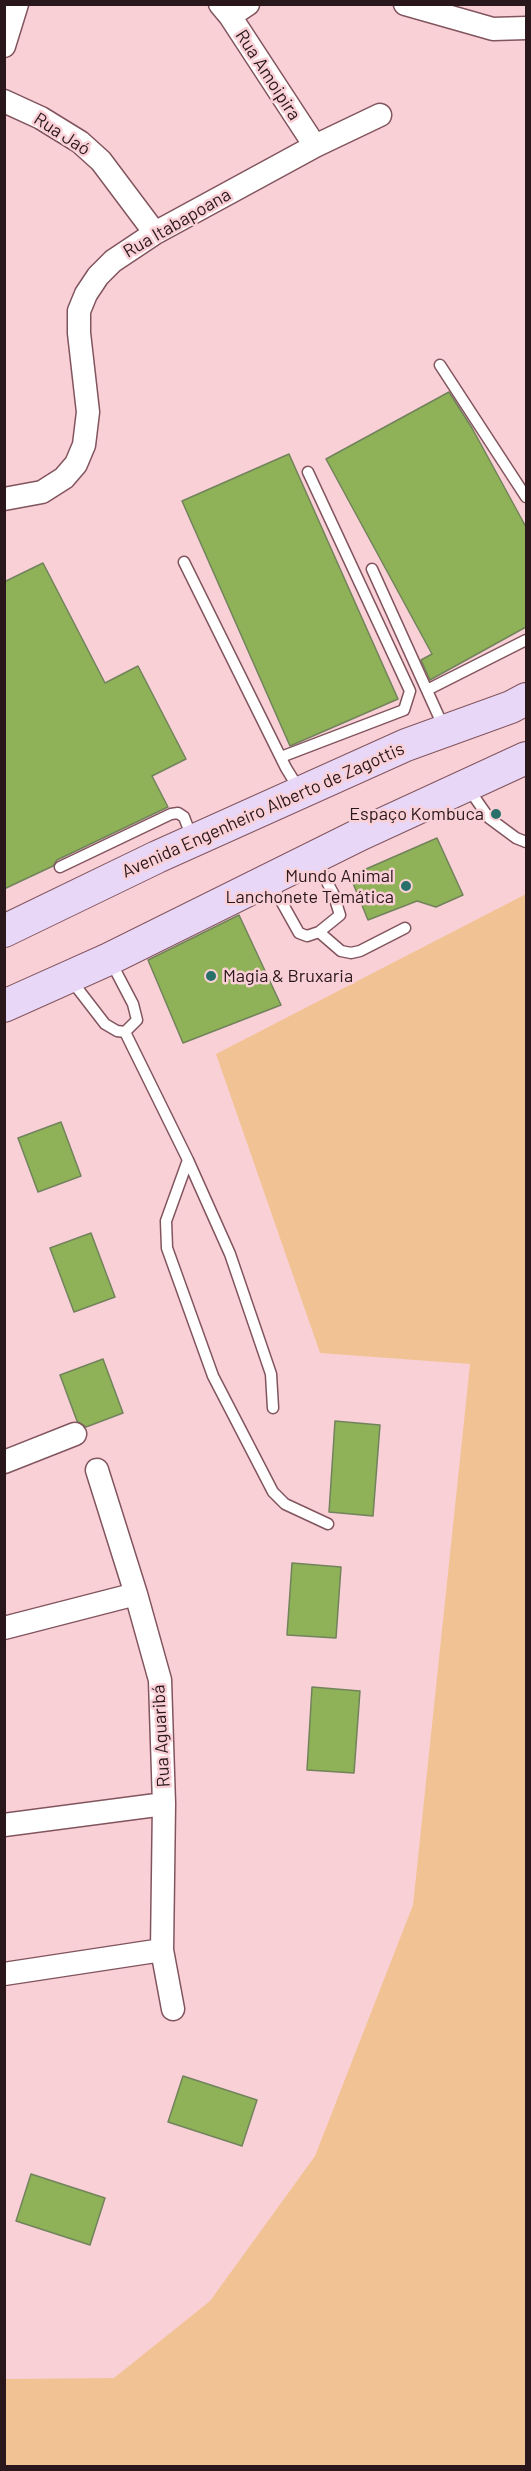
<!DOCTYPE html>
<meta charset="utf-8">
<style>
body{margin:0}
#map{position:relative;width:531px;height:2471px;overflow:hidden;background:#fad0d7;font-family:Barlow,sans-serif}
canvas{display:block}
.frame{position:absolute;inset:0;border:6px solid #29171b;pointer-events:none}
</style>
<div id="map">
<canvas width="531" height="2471"></canvas>
<div class="frame"></div>
</div>
<script>
const context = document.querySelector('canvas').getContext('2d');
context.lineJoin = 'round';
function fill(path, color) { context.fillStyle = color; context.fill(path, 'evenodd'); }
const poly = rows => new Path2D(rows.map(r => 'M' + r).join(''));
function trace(path, color, width, dash) { context.strokeStyle = color; context.lineWidth = width; context.lineCap = dash ? 'butt' : 'round'; context.setLineDash(dash || []); context.stroke(path); }
function drawText(font, color, halo, rows, align = 'center') {
  context.font = font + ' Barlow,sans-serif'; context.lineWidth = 5; context.setLineDash([]); context.textBaseline = 'middle'; context.strokeStyle = halo; context.fillStyle = color; for (const [text, x, y, turn = 0] of rows) {
    context.save(); context.translate(x, y); context.rotate((+turn || 0) * Math.PI / 180); context.textAlign = isNaN(turn) ? turn : align; if (halo) context.strokeText(text, 0, 0); context.fillText(text, 0, 0); context.restore();
  }
}
fill(poly([
 [526,894,526,2466,5,2466,5,2379,114,2378,210,2301,315,2156,413,1905,470,1364,320,1353,216,1054]
]), '#f1c394');
const building = poly([
 [449,392,472,428,526,527,526,627,430,680,421,660,432,654,326,459,449,392],
 [289,454,398,699,290,746,182,501,289,454],
 [43,563,105,683,138,666,186,759,152,776,168,807,57,860,53,866,4,889,4,582,43,563],
 [437,838,463,895,436,907,417,901,368,920,350,876,437,838],
 [239,915,281,1005,183,1043,148,960,239,915],
 [61,1122,81,1176,38,1192,18,1138,61,1122],
 [91,1233,115,1297,74,1312,50,1248,91,1233],
 [103,1359,123,1413,86,1427,77,1421,60,1375,103,1359],
 [335,1421,380,1425,373,1516,329,1512,335,1421],
 [292,1563,341,1567,336,1638,287,1635,292,1563],
 [312,1687,360,1691,354,1773,307,1770,312,1687],
 [183,2076,257,2100,242,2146,168,2122,183,2076],
 [31,2174,105,2198,90,2245,16,2221,31,2174]
]);
fill(building, '#8fb157');
trace(building, '#72835c', 1.5);
const service = poly([
 [440,365,526,497],
 [184,562,286,768,299,789],
 [372,569,444,728],
 [427,690,526,640],
 [281,757,404,710,410,691,308,472],
 [468,788,489,818,516,838,526,842],
 [60,867,171,814,178,813,184,817,192,838],
 [271,883,299,933,307,936,319,932,340,915,333,893,315,860],
 [319,932,341,951,351,953,360,951,405,928],
 [71,980,105,1024,117,1031,125,1032,137,1020,133,1004,111,962],
 [125,1032,188,1160,230,1254,271,1374,273,1408],
 [188,1160,166,1221,167,1248,213,1376,273,1492,285,1504,328,1524]
]);
const minor = poly([
 [220,4,230,16,315,146],
 [405,4,493,29,526,28],
 [230,16,248,4],
 [4,46,17,4],
 [4,101,41,118,80,142,101,161,155,233],
 [4,499,42,492,64,478,76,464,84,445,88,412,79,333,79,311,86,294,98,276,113,261,155,233,315,146,380,115],
 [4,1462,75,1434],
 [97,1470,136,1594,160,1680,164,1804,162,1950,173,2009],
 [4,1628,136,1594],
 [4,1825,164,1804],
 [4,1974,162,1950]
]);
const secondary = poly([
 [4,931,157,857,406,745,511,707,526,699],
 [4,1006,109,959,361,834,526,758]
]);
trace(service, '#82555e', 13);
trace(minor, '#82555e', 25);
trace(secondary, '#82555e', 34);
trace(service, '#fff', 10);
trace(minor, '#fff', 22);
trace(secondary, '#e8d7f7', 32);
for (const [x, y, r, color] of [
 [496,814,6,"#28716a"],
 [406,886,6,"#28716a"],
 [211,976,6,"#28716a"]
]) { const dot = new Path2D(); dot.arc(x, y, r, 0, 2 * Math.PI); context.fillStyle = color; context.fill(dot); trace(dot, '#fad0d7', 2); }
drawText('18px', '#29171b', '#fad0d7', [
 ["Rua Amoipira",268,75,57],
 ["Rua Jaó",62,134,33],
 ["Rua Itabapoana",177,223,-30],
 ["Avenida Engenheiro Alberto de Zagottis",263,810,-24],
 ["Rua Aguaribá",161,1736,-93]
]);
drawText('18px', '#29171b', '#fad0d7', [
 ["Espaço Kombuca",484,814],
 ["Mundo Animal",394,876],
 ["Lanchonete Temática",394,897],
 ["Magia & Bruxaria",223,976,"left"]
], 'right');
</script>
